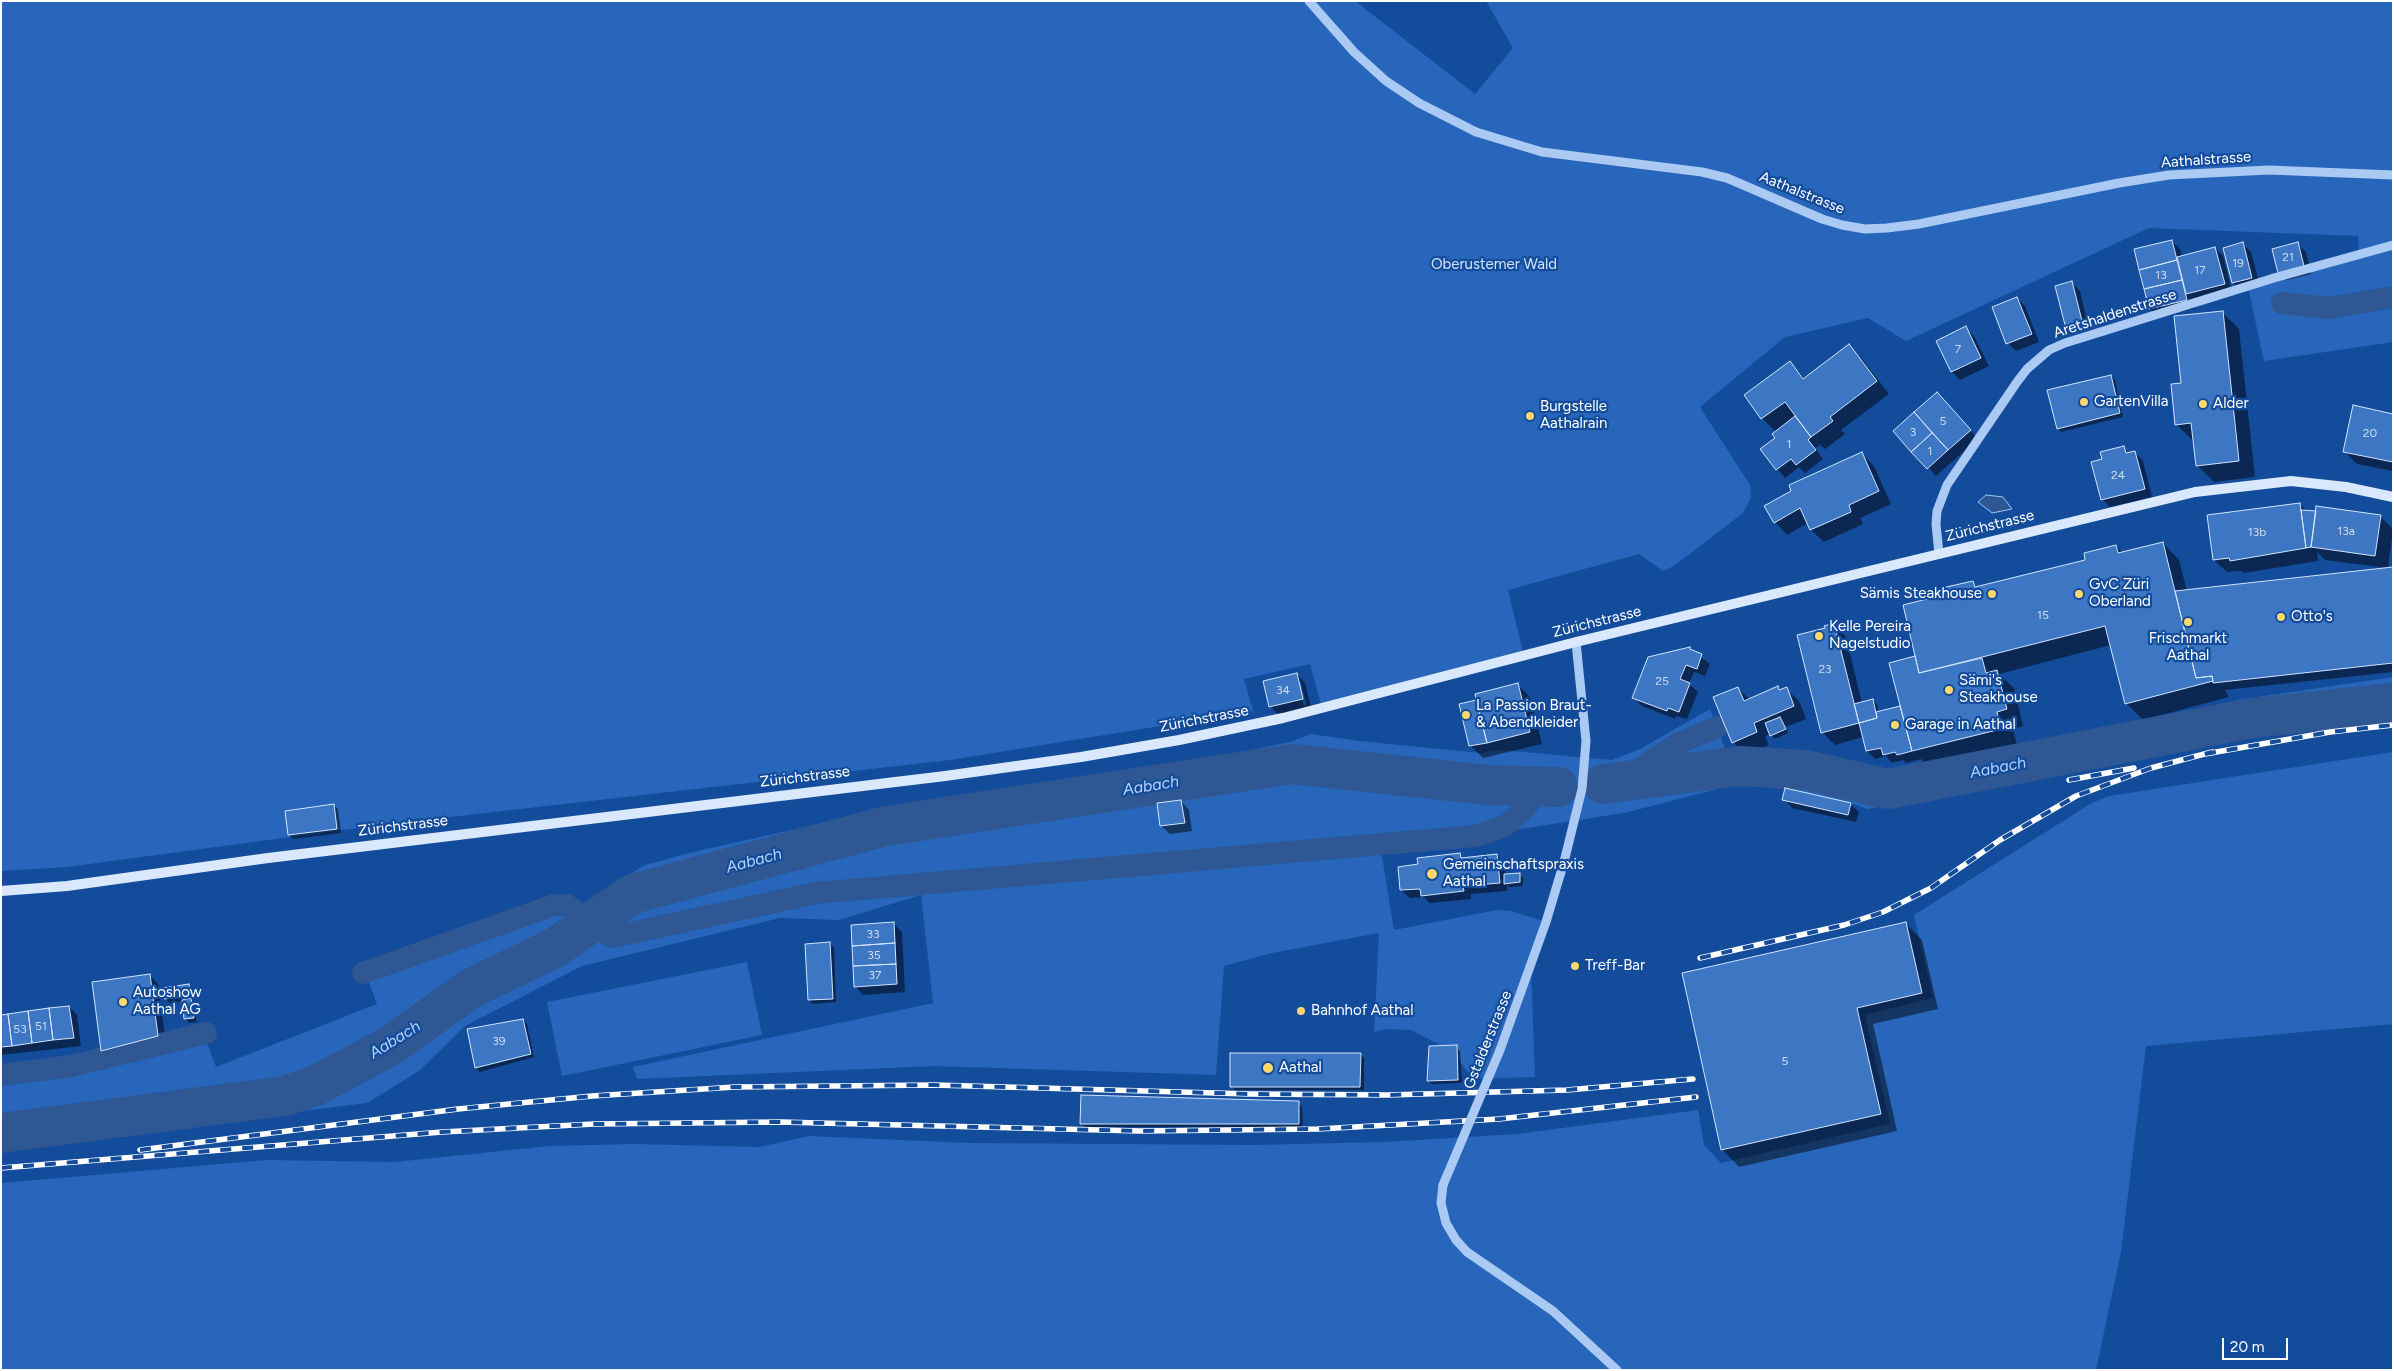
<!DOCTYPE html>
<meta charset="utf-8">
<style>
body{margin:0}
#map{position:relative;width:2394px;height:1371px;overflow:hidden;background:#144c9c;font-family:Figtree,sans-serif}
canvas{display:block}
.frame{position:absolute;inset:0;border:2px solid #fff;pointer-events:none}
.scale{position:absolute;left:2222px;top:1338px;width:66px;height:22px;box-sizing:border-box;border:2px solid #fff;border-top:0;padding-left:6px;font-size:15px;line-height:18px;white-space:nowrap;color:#fff;-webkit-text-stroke:4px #144c9c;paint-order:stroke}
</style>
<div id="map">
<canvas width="2394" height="1371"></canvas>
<div class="frame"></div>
<div class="scale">20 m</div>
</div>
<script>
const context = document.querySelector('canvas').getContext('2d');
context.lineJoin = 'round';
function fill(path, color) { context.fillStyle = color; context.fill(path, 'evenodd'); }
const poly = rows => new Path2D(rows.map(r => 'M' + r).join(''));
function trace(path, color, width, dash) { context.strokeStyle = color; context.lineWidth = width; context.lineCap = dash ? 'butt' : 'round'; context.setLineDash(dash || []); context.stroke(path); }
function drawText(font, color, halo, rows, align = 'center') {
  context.font = font + ' Figtree,sans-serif'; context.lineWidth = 4.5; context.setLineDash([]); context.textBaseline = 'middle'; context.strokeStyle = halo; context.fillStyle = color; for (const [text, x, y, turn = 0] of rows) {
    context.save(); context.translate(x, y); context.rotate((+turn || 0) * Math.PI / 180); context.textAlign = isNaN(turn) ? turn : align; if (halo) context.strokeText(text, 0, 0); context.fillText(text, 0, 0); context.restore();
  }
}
fill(poly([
 [1,1,1355,1,1475,94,1513,48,1486,1,2393,1,2393,342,2264,361,2248,287,2359,253,2358,236,2149,228,1906,341,1868,318,1785,337,1700,407,1750,485,1751,498,1743,513,1674,566,1663,571,1639,554,1508,590,1524,656,1322,708,1310,664,1244,679,1253,711,950,760,380,825,67,867,1,871],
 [2393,677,2393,715,2223,739,2073,765,1867,809,1851,803,1749,781,1624,813,1475,836,1380,844,1394,930,1497,910,1511,911,1546,922,1531,969,1535,1077,1473,1079,1452,1051,1411,1030,1386,1029,1374,1032,1379,933,1272,953,1224,966,1216,1075,934,1066,637,1079,633,1067,933,1003,921,895,839,920,780,918,582,966,465,1026,419,1071,367,1103,1,1148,1,1070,85,1059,202,1029,216,1067,377,1004,364,969,548,901,567,900,582,910,612,885,645,865,693,852,877,811,1218,757,1290,742,1311,734,1359,741,1480,753,1501,750,1612,760,1640,749,1710,709,1726,751,1769,750,1889,775,2244,699],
 [2393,752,2393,1024,2146,1046,2121,1252,2096,1370,1,1370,1,1183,267,1160,395,1162,549,1146,635,1144,759,1147,809,1136,969,1143,1254,1145,1384,1142,1517,1134,1698,1110,1704,1145,1721,1163,1890,1124,1865,1015,1933,998,1914,915,2090,804,2109,796],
 [747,962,762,1035,562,1076,547,1002]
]), '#2766ba');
const water = poly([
 [1986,495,2003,497,2012,509,1992,513,1978,502,1986,495]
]);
fill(water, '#2e5793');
trace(water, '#9cc4f6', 1);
fill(poly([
 [2172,241,2180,249,2182,257,2215,248,2223,256,2232,292,2193,302,2195,308,2158,317,2150,309,2135,250],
 [2243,244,2251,252,2260,286,2241,291,2233,283],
 [2297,244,2306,252,2311,274,2287,280,2279,272],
 [2072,283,2080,291,2089,329,2074,332,2066,324],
 [2017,298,2025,306,2039,342,2016,351,2008,343],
 [2222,312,2239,329,2255,477,2214,482,2197,465,2193,441,2176,424,2183,384],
 [1965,328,1974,336,1989,366,1960,380,1952,372,1937,342],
 [1849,346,1862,359,1889,394,1841,430,1845,434,1825,449,1816,442,1819,446,1815,448,1823,459,1805,473,1799,467,1785,478,1762,450,1777,439,1776,432,1762,418,1790,363,1805,379],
 [2111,376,2115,380,2123,417,2061,432,2058,428],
 [1937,394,1978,439,1936,476,1895,431],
 [2393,415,2393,471,2357,464,2344,451],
 [2123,447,2130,454,2135,452,2143,461,2152,497,2110,507,2102,499,2103,460],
 [1861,453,1874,466,1891,504,1860,518,1863,524,1824,542,1811,530,1808,523,1787,535,1775,522],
 [2300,504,2307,512,2380,516,2393,529,2388,568,2325,560,2317,552,2318,561,2244,573,2241,571,2227,572,2214,560],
 [2163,543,2179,560,2187,591,2393,569,2393,672,2225,690,2229,697,2143,720,2126,703,2111,645,1999,674,2014,688,2023,726,2013,729,2017,745,1930,768,1921,759,1906,763,1903,760,1892,763,1886,756,1875,759,1867,751,1863,737,1835,745,1822,732,1826,629,1834,625,1846,637,1862,703,1873,700,1877,704,1878,713,1902,707,1891,664,1917,657,1940,597,1972,582,1978,588,2087,561,2116,546,2123,553],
 [1690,649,1710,664,1705,676,1694,672,1689,684,1698,692,1687,719,1676,716,1675,719,1642,706,1634,698,1649,658],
 [1297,674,1305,683,1311,707,1279,715,1270,706],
 [1298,682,1301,682,1306,705,1304,705],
 [1517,684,1530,697,1542,744,1483,758,1471,746,1461,705,1478,701],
 [1738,688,1750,700,1777,688,1781,691,1786,689,1799,701,1806,719,1786,727,1788,733,1775,739,1770,734,1765,736,1769,745,1746,755,1733,742],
 [1784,799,1850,804,1859,812,1856,822,1792,808],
 [1181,801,1189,810,1192,831,1170,834,1161,826],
 [334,805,338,809,341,833,293,839,289,835],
 [1460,855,1464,859,1497,855,1505,864,1506,875,1519,874,1523,878,1523,886,1509,887,1507,884,1507,891,1471,894,1471,899,1430,903,1424,897,1410,898,1401,890,1399,868,1419,866],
 [1905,923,1922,940,1938,1009,1873,1024,1897,1131,1739,1167,1723,1150,1683,974],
 [894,924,902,932,905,992,863,995,855,986],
 [830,944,834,947,836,1002,813,1004,809,1000],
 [150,976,158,984,166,1044,110,1059,102,1051],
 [189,985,193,989,194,999,190,1000,194,1004,197,1022,189,1023,186,1019,183,1001,169,1003,166,999],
 [69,1007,77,1015,81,1046,1,1055,1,1016],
 [523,1020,527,1024,534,1057,480,1072,476,1068,468,1030],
 [1456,1047,1460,1051,1462,1083,1432,1084,1428,1081,1428,1068],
 [1360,1054,1364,1058,1364,1090,1235,1090,1231,1086],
 [1299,1103,1302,1107,1303,1127,1085,1127,1081,1124]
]), '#0007');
trace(poly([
 [2282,303,2329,308,2393,297],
 [1619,783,1677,744,1717,727],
 [363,973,554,905,567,905,612,937,816,893,1475,836,1503,827,1518,815,1543,788],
 [1,1075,71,1066,206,1033]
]), '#2e5793', 22);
trace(poly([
 [1603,784,1740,766,1806,770,1888,789,2252,718,2393,703],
 [1,1133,285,1096,315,1086,390,1046,470,989,556,947,632,894,886,826,1292,764,1488,785,1558,787]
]), '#2e5793', 40);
const building = poly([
 [2172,240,2177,260,2139,270,2134,249,2172,240],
 [2243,242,2252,278,2232,283,2223,248,2243,242],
 [2298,242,2304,266,2278,273,2272,249,2298,242],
 [2215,247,2225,284,2186,294,2177,257,2215,247],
 [2177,260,2182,280,2144,289,2139,270,2177,260],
 [2182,280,2187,300,2149,309,2144,289,2182,280],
 [2072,281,2082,321,2065,325,2055,286,2072,281],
 [2017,297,2032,334,2006,344,1992,307,2017,297],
 [2223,311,2239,461,2196,466,2191,423,2175,425,2171,384,2181,383,2174,316,2223,311],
 [1966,326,1981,358,1951,372,1936,341,1966,326],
 [1849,344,1877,381,1830,417,1833,421,1811,437,1785,402,1761,419,1744,395,1790,361,1803,379,1849,344],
 [2111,375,2120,413,2057,429,2047,390,2111,375],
 [1937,392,1971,430,1948,450,1914,412,1937,392],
 [2353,405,2393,414,2393,462,2343,452,2353,405],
 [1914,412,1932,433,1911,452,1893,431,1914,412],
 [1795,416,1811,437,1808,440,1816,450,1796,465,1791,459,1776,470,1760,449,1775,438,1772,434,1795,416],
 [1932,433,1948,450,1927,469,1911,452,1932,433],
 [2124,446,2126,453,2135,451,2145,489,2101,500,2091,462,2102,459,2100,452,2124,446],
 [1862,452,1879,491,1849,505,1851,512,1810,530,1800,508,1774,523,1764,506,1791,491,1789,485,1862,452],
 [2300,503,2306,548,2230,561,2229,558,2213,560,2207,515,2300,503],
 [2316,506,2381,515,2375,556,2311,547,2316,506],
 [2301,510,2316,511,2311,547,2306,548,2301,510],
 [2163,542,2196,678,2212,676,2213,681,2125,704,2105,626,1919,673,1903,605,1939,596,1937,589,1973,581,1975,587,2085,560,2084,553,2116,545,2118,553,2163,542],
 [2393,567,2393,663,2213,683,2212,676,2196,678,2175,591,2393,567],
 [1834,623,1859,723,1821,733,1797,635,1825,628,1824,626,1834,623],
 [1690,647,1690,649,1702,654,1697,669,1686,665,1680,679,1690,683,1679,712,1668,708,1667,711,1632,698,1648,657,1690,647],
 [1915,656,1919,673,1982,658,1986,673,1997,670,2007,709,1997,712,2001,729,1912,751,1889,663,1915,656],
 [1297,673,1303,699,1269,707,1263,681,1297,673],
 [1518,683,1530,732,1487,743,1475,694,1518,683],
 [1778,686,1779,690,1787,687,1794,706,1754,723,1757,732,1732,743,1713,697,1738,687,1744,701,1778,686],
 [1873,699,1877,718,1859,723,1854,704,1873,699],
 [1476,700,1487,743,1469,746,1459,704,1476,700],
 [1900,706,1912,751,1897,755,1895,752,1883,755,1881,748,1866,751,1859,723,1877,718,1876,712,1900,706],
 [1780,717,1786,729,1770,736,1765,723,1780,717],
 [1785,788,1851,803,1848,815,1782,800,1785,788],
 [1181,800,1185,823,1160,826,1157,803,1181,800],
 [334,804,337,829,288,835,285,811,334,804],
 [1460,853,1461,858,1497,854,1500,883,1463,886,1464,891,1421,896,1420,889,1400,890,1398,867,1418,864,1417,858,1460,853],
 [1520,873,1520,882,1504,884,1504,874,1520,873],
 [894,922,895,943,852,946,851,925,894,922],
 [1906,922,1922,993,1857,1008,1881,1114,1721,1150,1682,973,1906,922],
 [830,942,833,999,808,1000,805,944,830,942],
 [895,943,896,964,853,966,852,946,895,943],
 [896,964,897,984,854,987,853,966,896,964],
 [150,974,158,1036,101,1051,92,982,150,974],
 [189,984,191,996,164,999,163,988,189,984],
 [191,998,194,1018,184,1019,182,1000,191,998],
 [69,1006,74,1038,53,1040,49,1008,69,1006],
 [49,1008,53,1040,32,1043,28,1011,49,1008],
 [28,1011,32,1043,12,1046,8,1014,28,1011],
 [8,1014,12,1046,1,1047,1,1015,8,1014],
 [523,1019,531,1054,475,1068,467,1029,523,1019],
 [1457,1045,1458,1080,1427,1081,1429,1046,1457,1045],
 [1230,1053,1361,1053,1360,1087,1230,1087,1230,1053],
 [1081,1095,1299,1101,1299,1124,1080,1124,1081,1095]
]);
fill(building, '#3d76c3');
trace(building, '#d2e4fd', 1);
trace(poly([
 [1309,1,1354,52,1386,81,1419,103,1476,132,1542,152,1702,172,1727,178,1822,219,1842,225,1865,229,1887,228,1919,224,2119,183,2169,175,2269,170,2393,175],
 [1939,554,1936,524,1937,511,1947,485,2017,382,2027,369,2049,350,2065,343,2274,278,2393,245],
 [1500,1050,1546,922,1564,862,1582,789,1586,741,1576,642],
 [1443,1185,1441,1203,1446,1223,1456,1240,1467,1252,1553,1311,1617,1370]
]), '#aac9f3', 9);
trace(poly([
 [1,891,67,886,268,858,945,776,1081,757,1179,740,1283,718,1576,642,2195,492,2291,481,2346,487,2393,497]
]), '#d9e8fd', 10);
const rail = poly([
 [2205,754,2330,732,2393,725],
 [2069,780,2134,768],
 [1700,958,1844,925,1883,912,1931,888,2000,840,2076,796,2151,768,2212,752],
 [140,1150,458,1109,592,1096,735,1087,935,1085,1250,1094,1387,1095,1567,1090,1693,1079],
 [1,1168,442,1132,594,1124,780,1122,1140,1131,1318,1129,1499,1119,1696,1097]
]);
trace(rail, '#fff', 5.5);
trace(rail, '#144c9c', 4, [11]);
trace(poly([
 [1443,1185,1500,1050]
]), '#aac9f3', 9);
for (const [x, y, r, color] of [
 [2084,402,5,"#ffd86c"],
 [2203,404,5,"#ffd86c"],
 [1530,416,5,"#ffd86c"],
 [1992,594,5,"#ffd86c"],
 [2079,594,5,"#ffd86c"],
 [2281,617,5,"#ffd86c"],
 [2188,622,5,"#ffd86c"],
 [1819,636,5,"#ffd86c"],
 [1949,690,5,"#ffd86c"],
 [1466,715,5,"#ffd86c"],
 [1895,725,5,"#ffd86c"],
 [1432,874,6,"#ffd86c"],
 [1575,966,5,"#ffd86c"],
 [123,1002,5,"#ffd86c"],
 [1301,1011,5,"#ffd86c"],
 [1268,1068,6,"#ffd86c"]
]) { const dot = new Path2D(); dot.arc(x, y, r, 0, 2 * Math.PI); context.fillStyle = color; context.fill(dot); trace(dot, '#144c9c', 2); }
drawText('12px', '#ceddf0', null, [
 ["21",2288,257],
 ["19",2238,263],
 ["17",2200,270],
 ["13",2161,275],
 ["7",1958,349],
 ["5",1943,421],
 ["3",1913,432],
 ["20",2370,433],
 ["1",1789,444],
 ["1",1930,451],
 ["24",2118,475],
 ["13a",2346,531],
 ["13b",2257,532],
 ["15",2043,615],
 ["23",1825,669],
 ["25",1662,681],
 ["34",1283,690],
 ["33",873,934],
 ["35",874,955],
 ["37",875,975],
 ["51",41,1026],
 ["53",20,1029],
 ["39",499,1041],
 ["5",1785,1061]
]);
drawText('15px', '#fff', '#144c9c', [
 ["Aathalstrasse",2206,160,-4],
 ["Aathalstrasse",1802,193,22],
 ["Aretshaldenstrasse",2115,314,-18],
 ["Zürichstrasse",1990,526,-14],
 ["Zürichstrasse",1597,622,-14],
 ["Zürichstrasse",1204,719,-11],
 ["Zürichstrasse",805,777,-7],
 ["Zürichstrasse",403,826,-7],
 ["Gstalderstrasse",1488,1040,-68]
]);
drawText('15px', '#d2e4fd', '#144c9c', [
 ["Oberustemer Wald",1494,265]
]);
drawText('15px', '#fff', '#144c9c', [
 ["GartenVilla",2094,402],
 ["Alder",2213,404],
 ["Burgstelle",1540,407],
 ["Aathalrain",1540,424],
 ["GvC Züri",2089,585],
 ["Oberland",2089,602],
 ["Sämis Steakhouse",1982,594,"right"],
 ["Otto's",2291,617],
 ["Kelle Pereira",1829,627],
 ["Nagelstudio",1829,644],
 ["Frischmarkt",2188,639,"center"],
 ["Aathal",2188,656,"center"],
 ["Sämi's",1959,681],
 ["Steakhouse",1959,698],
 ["La Passion Braut-",1476,706],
 ["& Abendkleider",1476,723],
 ["Garage in Aathal",1905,725],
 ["Gemeinschaftspraxis",1443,865],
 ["Aathal",1443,882],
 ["Treff-Bar",1585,966],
 ["Autoshow",133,993],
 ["Aathal AG",133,1010],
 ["Bahnhof Aathal",1311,1011],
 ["Aathal",1279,1068]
], 'left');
drawText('italic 16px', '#b6d3fa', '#144c9c', [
 ["Aabach",1998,768,-11],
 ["Aabach",1151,786,-9],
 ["Aabach",754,861,-15],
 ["Aabach",395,1040,-32]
]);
</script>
